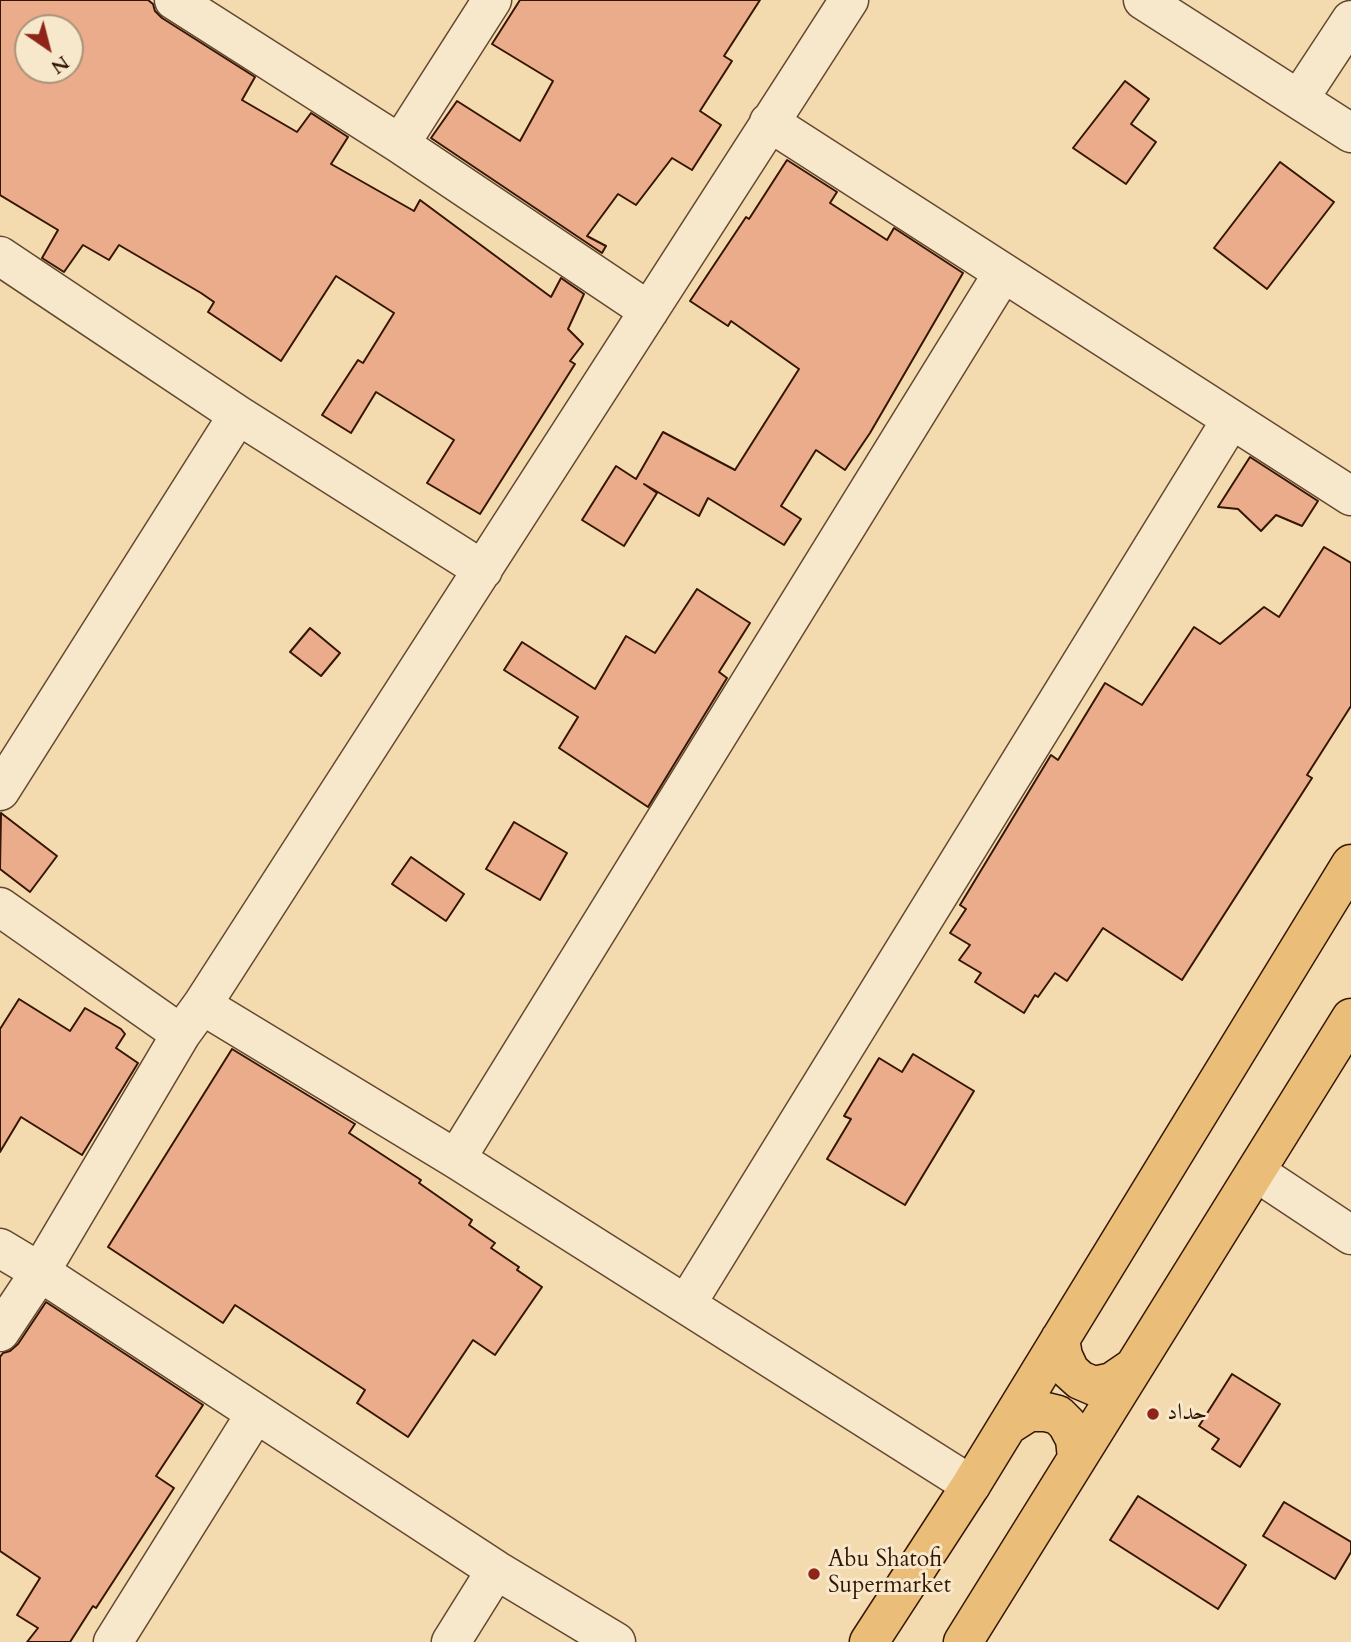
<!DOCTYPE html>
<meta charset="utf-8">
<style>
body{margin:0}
#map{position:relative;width:1351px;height:1642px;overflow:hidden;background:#f3dbaf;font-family:Cardo,serif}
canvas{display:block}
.north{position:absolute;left:14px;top:14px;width:70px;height:70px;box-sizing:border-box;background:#f7e8cb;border:2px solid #a9947b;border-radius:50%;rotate:145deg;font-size:19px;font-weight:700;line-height:28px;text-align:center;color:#351604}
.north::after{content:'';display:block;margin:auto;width:24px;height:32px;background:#8f2418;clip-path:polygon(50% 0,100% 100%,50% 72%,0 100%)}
</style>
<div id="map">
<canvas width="1351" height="1642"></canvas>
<div class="north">N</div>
</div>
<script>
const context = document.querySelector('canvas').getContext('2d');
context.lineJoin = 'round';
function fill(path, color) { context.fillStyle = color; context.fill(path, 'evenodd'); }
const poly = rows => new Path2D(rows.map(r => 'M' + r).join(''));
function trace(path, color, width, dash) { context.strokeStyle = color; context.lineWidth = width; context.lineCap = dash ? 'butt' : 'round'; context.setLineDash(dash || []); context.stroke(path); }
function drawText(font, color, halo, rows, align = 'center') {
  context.font = font + ' Cardo,Amiri,serif'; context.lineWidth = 6; context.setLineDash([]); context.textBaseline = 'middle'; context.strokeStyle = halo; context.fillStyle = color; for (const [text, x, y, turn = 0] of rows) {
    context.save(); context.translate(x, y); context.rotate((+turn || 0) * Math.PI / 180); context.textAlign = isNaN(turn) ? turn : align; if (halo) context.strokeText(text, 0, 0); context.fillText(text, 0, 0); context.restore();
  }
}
const building = poly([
 [0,0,148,0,153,4,155,11,162,18,255,77,242,100,297,132,311,113,348,137,331,164,414,211,420,200,551,297,561,278,584,294,568,329,583,344,570,361,575,364,480,514,427,483,454,440,376,392,351,433,322,415,358,360,363,363,394,313,336,276,281,361,208,312,214,302,201,293,119,245,109,260,83,245,64,272,42,258,58,230,0,195,0,0],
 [28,28,70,28,70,70,28,70,28,28],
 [520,0,760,0,724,56,732,61,700,111,721,125,692,170,672,158,636,205,618,194,587,236,606,246,602,253,431,138,457,101,520,141,553,81,492,44,520,0],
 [1125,81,1149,99,1131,124,1156,142,1126,184,1073,148,1125,81],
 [787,160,837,192,830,203,887,240,894,228,963,273,870,433,845,470,816,450,781,506,801,519,784,545,708,498,699,516,644,484,657,493,624,546,582,520,616,466,636,479,663,432,735,470,799,369,731,321,728,326,690,301,746,217,749,219,787,160],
 [1280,162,1334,202,1267,289,1214,248,1280,162],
 [1250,457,1318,501,1302,526,1276,515,1261,531,1238,509,1218,507,1250,457],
 [1324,547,1351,563,1351,706,1307,775,1312,778,1182,980,1103,928,1067,981,1055,973,1038,997,1035,995,1024,1013,975,982,981,973,959,960,970,945,950,933,966,909,960,905,1051,755,1058,760,1105,683,1142,705,1194,627,1220,644,1264,607,1279,617,1324,547],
 [697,589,750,623,719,672,727,678,648,807,559,748,578,717,504,670,522,642,595,689,626,636,655,653,697,589],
 [310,628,340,653,321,676,290,652,310,628],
 [1,813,57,856,30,892,0,869,1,813],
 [514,822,567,853,540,900,486,869,514,822],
 [411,857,464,894,446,921,392,884,411,857],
 [19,999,70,1031,85,1008,121,1029,125,1034,116,1048,138,1063,82,1155,21,1117,0,1152,0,1029,19,999],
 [232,1049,355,1124,349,1133,421,1180,419,1183,472,1220,469,1225,495,1243,491,1248,519,1267,517,1270,542,1287,495,1355,473,1340,408,1437,357,1403,365,1390,235,1305,223,1323,108,1247,232,1049],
 [913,1054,974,1091,905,1205,827,1159,851,1119,844,1116,879,1058,902,1072,913,1054],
 [46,1302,203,1405,156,1476,174,1488,96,1608,93,1606,70,1642,27,1642,38,1628,17,1615,40,1578,0,1551,0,1357,3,1353,10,1351,18,1344,46,1302],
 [1232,1374,1280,1404,1240,1467,1212,1449,1219,1439,1199,1426,1232,1374],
 [1138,1496,1246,1565,1218,1609,1110,1540,1138,1496],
 [1284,1502,1351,1542,1351,1552,1335,1579,1263,1536,1284,1502]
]);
fill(building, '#ebac8b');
trace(building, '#351604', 2);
const minor = poly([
 [174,0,400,144,649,311],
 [1143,0,1351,133],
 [1299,99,1351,20],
 [769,122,1351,496],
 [400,144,492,0],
 [0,256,238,415,483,570],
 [0,791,238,415],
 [0,907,181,1034],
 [202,1005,456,1159,971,1485],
 [456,1159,1003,273],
 [1256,1172,1351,1235],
 [0,1248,40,1272,496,1570,616,1642],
 [687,1303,1231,420],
 [0,1332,40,1272,181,1034,202,1005,849,0],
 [113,1642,256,1413],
 [451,1642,496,1570]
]);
const major = poly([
 [1060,1339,1063,1356,1070,1371,1080,1380,1094,1386,1112,1382,1134,1367],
 [1007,1426,1029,1412,1046,1412,1058,1415,1067,1424,1075,1439,1077,1458],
 [869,1642,971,1485,1351,864],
 [963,1642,1351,1018]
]);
trace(minor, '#64472f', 41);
trace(major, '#351604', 41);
trace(minor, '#f7e8cb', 38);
trace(major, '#eabe78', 38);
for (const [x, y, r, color] of [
 [1153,1414,7,"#8f2418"],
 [814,1574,7,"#8f2418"]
]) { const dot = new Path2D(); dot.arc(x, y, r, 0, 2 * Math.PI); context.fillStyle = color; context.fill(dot); trace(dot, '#f7e8cb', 2.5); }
drawText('23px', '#351604', '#f7e8cb', [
 ["حداد",1167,1414],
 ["Abu Shatofi",828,1561],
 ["Supermarket",828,1587]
], 'left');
</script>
